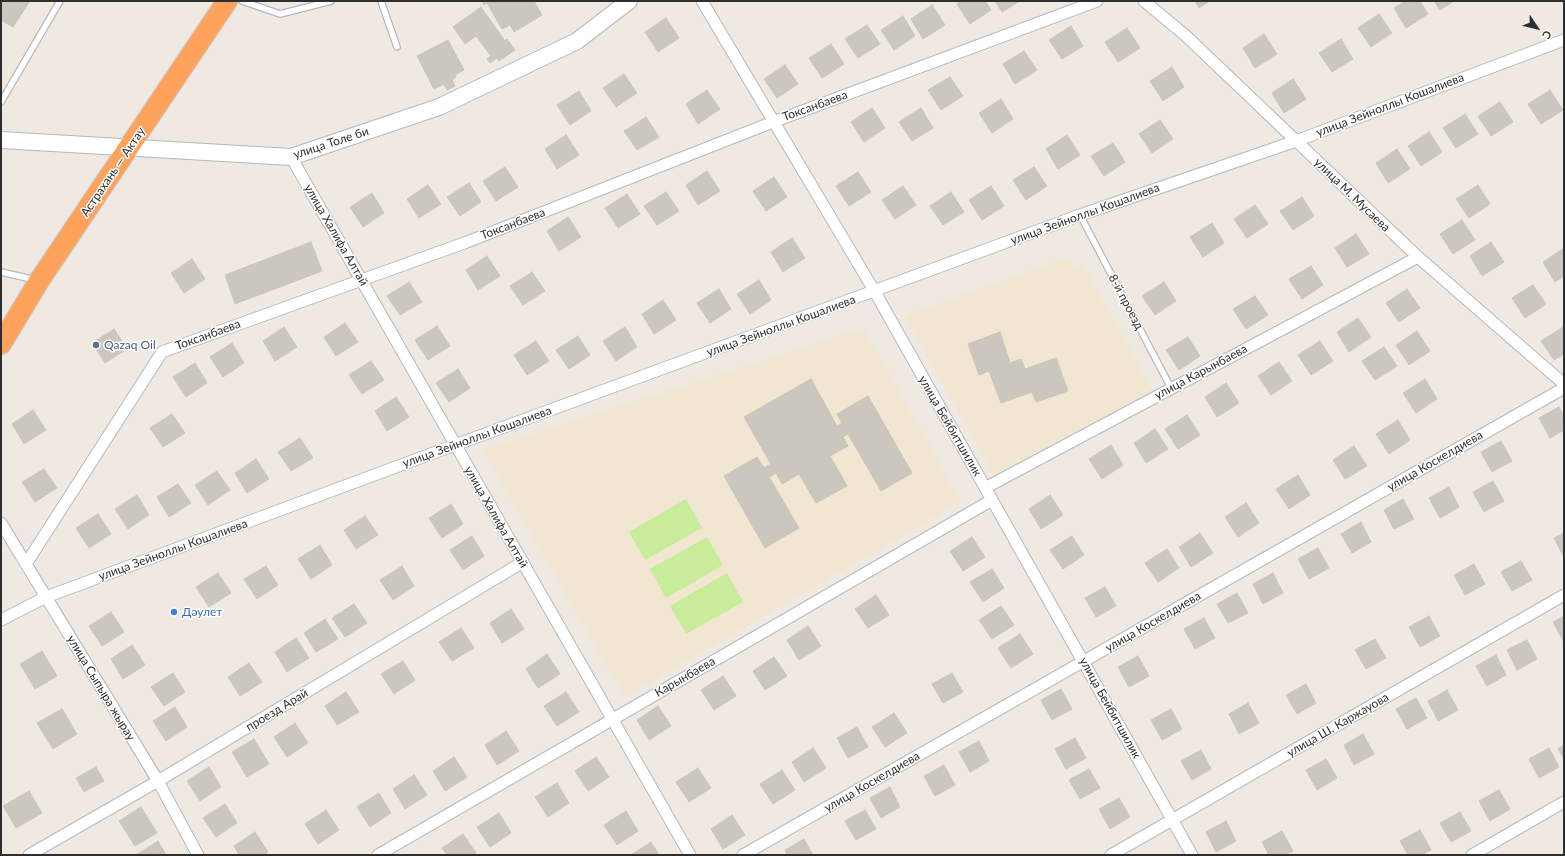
<!DOCTYPE html>
<meta charset="utf-8">
<style>
body{margin:0}
#map{position:relative;width:1565px;height:856px;overflow:hidden;background:#efe9e1;font-family:Lato,sans-serif}
canvas{display:block}
.frame{position:absolute;inset:0;border:2px solid #2e2e2e;pointer-events:none}
.north{position:absolute;left:1517px;top:8px;width:40px;height:40px;-webkit-text-stroke:3px #fff;paint-order:stroke;rotate:125deg;font-size:11px;font-weight:700;line-height:16px;text-align:center;color:#2e2e2e}
.north::after{content:'';display:block;margin:auto;width:14px;height:18px;background:#2e2e2e;clip-path:polygon(50% 0,100% 100%,50% 72%,0 100%)}
</style>
<div id="map">
<canvas width="1565" height="856"></canvas>
<div class="frame"></div>
<div class="north">С</div>
</div>
<script>
const context = document.querySelector('canvas').getContext('2d');
context.lineJoin = 'round';
function fill(path, color) { context.fillStyle = color; context.fill(path, 'evenodd'); }
const poly = rows => new Path2D(rows.map(r => 'M' + r).join(''));
function trace(path, color, width, dash) { context.strokeStyle = color; context.lineWidth = width; context.lineCap = dash ? 'butt' : 'round'; context.setLineDash(dash || []); context.stroke(path); }
function drawText(font, color, halo, rows, align = 'center') {
  context.font = font + ' Lato,sans-serif'; context.lineWidth = 3; context.setLineDash([]); context.textBaseline = 'middle'; context.strokeStyle = halo; context.fillStyle = color; for (const [text, x, y, turn = 0] of rows) {
    context.save(); context.translate(x, y); context.rotate((+turn || 0) * Math.PI / 180); context.textAlign = isNaN(turn) ? turn : align; if (halo) context.strokeText(text, 0, 0); context.fillText(text, 0, 0); context.restore();
  }
}
fill(poly([
 [1069,257,1075,267,1083,264,1153,391,994,475,904,316],
 [864,328,961,502,625,697,483,450]
]), '#f0e6d1');
fill(poly([
 [686,499,702,528,645,560,629,532],
 [707,537,723,565,666,598,650,569],
 [727,573,743,602,686,634,670,606]
]), '#c9ec9a');
const building = poly([
 [4,1,30,1,13,27,1,20,1,6,4,1],
 [482,1,534,1,542,15,514,32,510,25,502,29,487,3,484,5,482,1],
 [962,1,985,1,991,10,970,24,957,4,962,1],
 [995,1,1020,1,1002,12,995,1],
 [1195,1,1210,1,1199,8,1195,1],
 [1405,1,1420,1,1428,14,1406,28,1394,8,1405,1],
 [1434,1,1454,1,1440,10,1434,1],
 [932,5,945,25,923,39,911,19,932,5],
 [481,7,505,41,507,39,515,50,499,61,497,58,490,63,487,59,491,56,476,36,465,44,453,27,481,7],
 [1379,14,1392,33,1371,47,1358,28,1379,14],
 [903,16,915,36,894,50,881,30,903,16],
 [666,18,679,38,658,52,645,32,666,18],
 [867,25,880,44,858,58,845,39,867,25],
 [1071,26,1083,46,1062,59,1049,40,1071,26],
 [1127,28,1140,48,1118,62,1105,42,1127,28],
 [1264,34,1277,54,1255,68,1243,48,1264,34],
 [1341,39,1353,59,1332,72,1319,53,1341,39],
 [448,40,464,70,455,75,456,77,452,80,455,86,447,90,444,84,434,89,417,56,448,40],
 [831,44,844,64,822,78,809,58,831,44],
 [1024,51,1037,70,1015,84,1003,64,1024,51],
 [785,65,798,84,777,98,764,79,785,65],
 [1172,67,1184,87,1163,101,1150,81,1172,67],
 [624,74,637,93,616,107,603,88,624,74],
 [950,77,963,96,941,110,928,90,950,77],
 [1293,79,1306,99,1284,113,1272,93,1293,79],
 [707,90,720,109,698,124,686,104,707,90],
 [1550,90,1563,110,1541,124,1528,104,1550,90],
 [579,91,591,111,570,125,557,105,579,91],
 [1001,99,1013,119,992,133,979,113,1001,99],
 [1500,102,1513,122,1491,136,1478,116,1500,102],
 [872,108,885,128,864,142,851,122,872,108],
 [921,108,933,128,912,141,899,122,921,108],
 [1465,114,1478,134,1456,148,1443,128,1465,114],
 [646,117,659,137,637,150,624,131,646,117],
 [1160,120,1173,139,1152,153,1139,134,1160,120],
 [1429,132,1442,152,1421,166,1408,146,1429,132],
 [566,135,579,155,557,169,545,149,566,135],
 [1067,135,1080,155,1058,169,1046,149,1067,135],
 [1113,143,1125,162,1104,176,1091,156,1113,143],
 [1397,149,1410,169,1388,183,1376,163,1397,149],
 [505,167,518,187,496,201,483,181,505,167],
 [1034,167,1047,186,1026,200,1013,180,1034,167],
 [707,171,720,191,698,205,686,185,707,171],
 [858,172,871,192,849,206,836,186,858,172],
 [774,177,787,197,766,211,753,191,774,177],
 [469,183,481,202,460,216,447,197,469,183],
 [428,185,441,204,419,218,407,199,428,185],
 [1478,185,1490,204,1469,218,1456,199,1478,185],
 [903,186,916,205,895,219,882,200,903,186],
 [991,186,1004,206,982,220,969,200,991,186],
 [666,192,679,211,657,225,644,206,666,192],
 [951,192,964,212,943,225,930,206,951,192],
 [372,193,384,213,363,227,350,207,372,193],
 [627,194,640,214,618,228,605,208,627,194],
 [1302,197,1314,216,1293,230,1280,211,1302,197],
 [1255,205,1268,224,1247,238,1234,219,1255,205],
 [568,217,581,237,559,251,547,231,568,217],
 [1462,220,1475,240,1453,254,1440,234,1462,220],
 [1212,223,1224,243,1203,257,1190,237,1212,223],
 [1356,234,1369,254,1347,267,1335,248,1356,234],
 [792,238,805,258,783,272,771,252,792,238],
 [311,242,322,271,235,304,225,275,311,242],
 [1491,242,1504,262,1482,276,1470,256,1491,242],
 [1564,248,1564,276,1555,282,1543,262,1564,248],
 [487,256,500,276,478,290,466,270,487,256],
 [192,259,205,279,184,293,171,273,192,259],
 [1311,266,1323,285,1302,299,1289,279,1311,266],
 [532,272,545,291,523,305,510,286,532,272],
 [759,280,771,300,750,314,737,294,759,280],
 [409,282,422,302,400,315,387,296,409,282],
 [1164,282,1176,301,1155,315,1142,296,1164,282],
 [1533,285,1546,304,1525,318,1512,298,1533,285],
 [719,289,731,309,710,323,697,303,719,289],
 [1407,289,1420,308,1399,322,1386,303,1407,289],
 [1255,296,1268,315,1246,329,1233,309,1255,296],
 [663,300,676,320,654,334,642,314,663,300],
 [1358,318,1371,337,1349,352,1337,332,1358,318],
 [345,323,358,342,336,356,324,337,345,323],
 [437,326,450,346,428,360,415,340,437,326],
 [284,327,297,347,275,361,263,341,284,327],
 [625,327,637,347,616,361,603,341,625,327],
 [1563,327,1564,354,1554,360,1541,341,1563,327],
 [114,329,127,349,105,363,92,343,114,329],
 [1417,331,1430,351,1409,365,1396,345,1417,331],
 [1000,332,1010,363,1021,359,1025,369,1056,358,1068,391,1036,402,1032,392,1001,403,989,371,979,375,968,344,1000,332],
 [578,336,590,355,569,369,556,350,578,336],
 [1188,337,1200,356,1179,370,1166,350,1188,337],
 [536,341,549,361,527,375,514,355,536,341],
 [1320,341,1333,361,1311,375,1298,355,1320,341],
 [232,343,244,363,223,377,210,357,232,343],
 [1384,347,1397,366,1375,380,1362,361,1384,347],
 [371,361,384,380,362,394,349,375,371,361],
 [1279,362,1292,381,1271,395,1258,376,1279,362],
 [195,363,207,383,186,397,173,377,195,363],
 [458,369,470,388,449,402,436,383,458,369],
 [811,379,837,426,842,423,837,414,868,396,912,473,881,491,848,434,843,437,848,446,830,456,847,486,816,503,799,474,782,484,776,473,769,477,799,528,765,548,724,476,757,457,764,468,771,464,744,417,811,379],
 [1425,379,1437,399,1416,413,1403,393,1425,379],
 [1226,383,1239,403,1217,417,1205,397,1226,383],
 [396,397,409,417,387,431,375,411,396,397],
 [1559,407,1564,417,1564,430,1550,438,1539,418,1559,407],
 [33,410,46,430,24,444,12,424,33,410],
 [172,414,185,433,163,447,150,428,172,414],
 [1187,415,1200,435,1178,449,1165,429,1187,415],
 [1398,420,1410,440,1389,454,1376,434,1398,420],
 [1155,429,1168,449,1146,463,1134,443,1155,429],
 [300,438,313,458,291,471,278,452,300,438],
 [1501,441,1512,461,1492,472,1481,452,1501,441],
 [1111,445,1123,465,1102,479,1089,459,1111,445],
 [1354,446,1367,466,1345,479,1333,460,1354,446],
 [256,459,269,479,247,493,235,473,256,459],
 [44,469,57,488,35,502,22,482,44,469],
 [217,471,230,490,208,505,195,485,217,471],
 [1298,475,1310,495,1289,509,1276,489,1298,475],
 [1493,481,1504,501,1484,512,1473,492,1493,481],
 [178,484,191,503,169,517,157,497,178,484],
 [1449,487,1459,507,1440,518,1429,498,1449,487],
 [137,495,149,515,128,529,115,509,137,495],
 [1050,495,1063,515,1041,529,1029,509,1050,495],
 [1403,499,1414,519,1394,529,1384,510,1403,499],
 [1246,503,1259,523,1238,537,1225,517,1246,503],
 [451,504,463,524,442,538,429,518,451,504],
 [98,514,111,534,89,548,76,528,98,514],
 [365,516,378,535,356,549,344,530,365,516],
 [1361,522,1371,542,1352,553,1341,534,1361,522],
 [1200,533,1213,553,1191,567,1179,547,1200,533],
 [1564,533,1564,557,1554,538,1564,533],
 [472,536,484,556,463,570,450,550,472,536],
 [1072,536,1084,555,1063,569,1050,550,1072,536],
 [972,537,985,557,963,571,950,551,972,537],
 [320,545,332,565,311,579,298,559,320,545],
 [1318,548,1329,568,1309,579,1298,559,1318,548],
 [1167,549,1179,568,1158,582,1145,563,1167,549],
 [1521,561,1532,580,1512,591,1501,572,1521,561],
 [1474,564,1485,584,1465,595,1454,575,1474,564],
 [266,566,278,585,257,599,244,579,266,566],
 [402,566,414,586,393,600,380,580,402,566],
 [992,569,1004,588,983,602,970,582,992,569],
 [218,573,231,593,209,607,196,587,218,573],
 [1273,573,1283,593,1263,604,1253,584,1273,573],
 [1105,587,1116,606,1096,617,1085,598,1105,587],
 [1237,593,1248,613,1228,623,1217,604,1237,593],
 [876,595,889,615,868,628,855,609,876,595],
 [354,604,367,623,345,637,332,618,354,604],
 [1001,606,1014,625,992,639,979,620,1001,606],
 [511,609,524,629,502,643,490,623,511,609],
 [111,612,124,632,102,646,89,626,111,612],
 [1429,616,1440,636,1420,647,1409,627,1429,616],
 [1564,616,1564,642,1553,622,1564,616],
 [1204,618,1215,638,1195,649,1184,629,1204,618],
 [325,619,338,639,316,652,304,633,325,619],
 [808,626,821,646,799,660,787,640,808,626],
 [461,628,474,648,452,661,439,642,461,628],
 [1020,634,1033,654,1011,668,998,648,1020,634],
 [296,638,309,658,287,672,275,652,296,638],
 [1375,639,1386,658,1366,669,1355,650,1375,639],
 [1527,640,1537,659,1517,670,1507,650,1527,640],
 [132,645,145,665,123,679,111,659,132,645],
 [42,651,57,676,35,689,20,664,42,651],
 [547,654,560,674,538,688,526,669,547,654],
 [1496,655,1506,675,1487,686,1476,666,1496,655],
 [1138,656,1149,676,1129,687,1118,667,1138,656],
 [774,657,787,676,765,690,753,671,774,657],
 [403,661,415,680,394,694,381,674,403,661],
 [249,663,262,682,240,696,228,677,249,663],
 [173,673,185,692,164,706,151,687,173,673],
 [952,673,963,692,943,703,932,684,952,673],
 [723,676,736,696,714,710,701,690,723,676],
 [1306,684,1316,703,1297,714,1286,695,1306,684],
 [1061,689,1072,709,1052,720,1041,700,1061,689],
 [1447,690,1458,710,1438,721,1428,701,1447,690],
 [346,692,359,712,337,725,325,706,346,692],
 [566,692,579,712,557,726,544,706,566,692],
 [1416,698,1427,718,1407,729,1396,709,1416,698],
 [1248,703,1259,723,1239,734,1229,714,1248,703],
 [658,706,671,726,649,740,637,720,658,706],
 [175,707,187,727,166,741,153,721,175,707],
 [62,709,77,734,53,749,37,723,62,709],
 [1171,709,1182,729,1162,740,1151,720,1171,709],
 [894,713,907,733,885,747,872,727,894,713],
 [295,723,308,743,287,757,274,737,295,723],
 [857,727,868,747,848,758,837,738,857,727],
 [506,731,519,751,497,765,485,745,506,731],
 [1363,734,1374,754,1354,765,1344,745,1363,734],
 [1075,738,1086,758,1066,769,1055,749,1075,738],
 [254,739,269,764,247,777,232,752,254,739],
 [979,741,989,761,970,772,959,752,979,741],
 [1564,745,1564,759,1558,749,1564,745],
 [813,748,826,768,804,782,792,762,813,748],
 [1549,748,1559,767,1539,778,1529,759,1549,748],
 [1201,750,1211,769,1192,780,1181,761,1201,750],
 [454,757,467,777,445,791,433,771,454,757],
 [596,757,609,777,588,791,575,771,596,757],
 [1326,759,1337,778,1317,790,1306,770,1326,759],
 [944,765,955,785,935,796,924,776,944,765],
 [96,767,104,781,84,792,76,778,96,767],
 [209,767,221,787,200,801,187,781,209,767],
 [698,768,711,788,689,802,676,782,698,768],
 [1089,769,1100,788,1080,799,1069,780,1089,769],
 [782,770,795,790,773,804,760,784,782,770],
 [414,775,427,795,405,809,393,789,414,775],
 [557,783,569,803,548,817,535,797,557,783],
 [890,787,900,807,881,818,870,798,890,787],
 [1499,790,1510,809,1490,821,1479,801,1499,790],
 [29,791,42,813,16,828,3,806,29,791],
 [379,793,391,813,370,827,357,807,379,793],
 [1119,798,1130,817,1110,829,1099,809,1119,798],
 [225,804,237,823,216,837,203,818,225,804],
 [141,807,157,833,135,846,119,821,141,807],
 [326,810,339,830,318,844,305,824,326,810],
 [865,810,876,829,856,840,845,821,865,810],
 [626,811,638,831,617,845,604,825,626,811],
 [1460,812,1471,831,1451,842,1440,823,1460,812],
 [499,813,511,833,490,847,477,827,499,813],
 [732,815,745,835,723,849,711,829,732,815],
 [1226,821,1236,841,1216,852,1206,832,1226,821],
 [1420,830,1431,850,1421,855,1408,855,1400,841,1420,830],
 [1282,831,1293,851,1285,855,1269,855,1262,842,1282,831],
 [255,832,268,852,263,855,239,855,234,846,255,832],
 [463,834,476,853,473,855,447,855,442,848,463,834],
 [804,839,813,855,787,855,785,850,804,839],
 [158,841,166,855,136,855,158,841],
 [651,842,659,855,631,855,651,842]
]);
fill(building, '#cbc7bf');
trace(building, '#cbc5ba', 1);
const lane = poly([
 [242,1,280,14,331,1],
 [381,1,397,47],
 [1,102,60,1],
 [1080,215,1171,388],
 [1,272,36,280]
]);
const street = poly([
 [702,1,875,292,1192,855],
 [1144,1,1185,35,1418,257,1564,384],
 [291,157,690,855],
 [985,488,1418,257],
 [1,523,158,781,198,855],
 [26,564,162,352,467,242,773,122,1097,1],
 [1,620,46,597,455,445,1080,215,1296,141,1564,40],
 [29,855,158,781,523,562],
 [378,855,992,500],
 [743,855,1564,388],
 [1111,855,1564,595],
 [1472,855,1564,802]
]);
const secondary = poly([
 [1,140,291,157,439,107,577,41,629,1]
]);
const highway = poly([
 [1,344,39,281,227,1]
]);
trace(lane, '#b4b7c1', 8);
trace(street, '#b4b7c1', 13);
trace(secondary, '#b4b7c1', 18);
trace(highway, '#c9c9c9', 22);
trace(lane, '#fff', 5.5);
trace(street, '#fff', 11);
trace(secondary, '#fff', 16);
trace(highway, '#ffa35c', 20);
for (const [x, y, r, color] of [
 [96,345,4,"#5c6f8a"],
 [174,612,4,"#3f7fe0"]
]) { const dot = new Path2D(); dot.arc(x, y, r, 0, 2 * Math.PI); context.fillStyle = color; context.fill(dot); trace(dot, '#fff', 1.5); }
drawText('12px', '#2e2e2e', '#fff', [
 ["улица Зейноллы Кошалиева",1390,105,-21],
 ["Токсанбаева",815,106,-20],
 ["улица Толе би",331,143,-18],
 ["Астрахань — Актау",113,172,-56],
 ["улица М. Мусаева",1352,195,44],
 ["улица Зейноллы Кошалиева",1085,214,-20],
 ["Токсанбаева",513,224,-21],
 ["улица Халифа Алтай",336,235,60],
 ["8-й проезд",1126,302,62],
 ["улица Зейноллы Кошалиева",781,326,-20],
 ["Токсанбаева",208,335,-20],
 ["улица Карынбаева",1201,372,-28],
 ["улица Бейбитшилик",950,426,60],
 ["улица Зейноллы Кошалиева",477,437,-20],
 ["улица Коскелдиева",1435,461,-30],
 ["улица Халифа Алтай",496,517,60],
 ["улица Зейноллы Кошалиева",173,550,-20],
 ["улица Коскелдиева",1153,622,-30],
 ["Карынбаева",685,677,-30],
 ["улица Сыпыра жырау",101,688,59],
 ["улица Бейбитшилик",1110,708,61],
 ["проезд Арай",277,710,-31],
 ["улица Ш. Каржауова",1338,725,-30],
 ["улица Коскелдиева",872,782,-30]
]);
drawText('12px', '#4e5e75', '#fff', [
 ["Qazaq Oil",104,345]
], 'left');
drawText('12px', '#366cbe', '#fff', [
 ["Дәулет",182,612]
], 'left');
</script>
